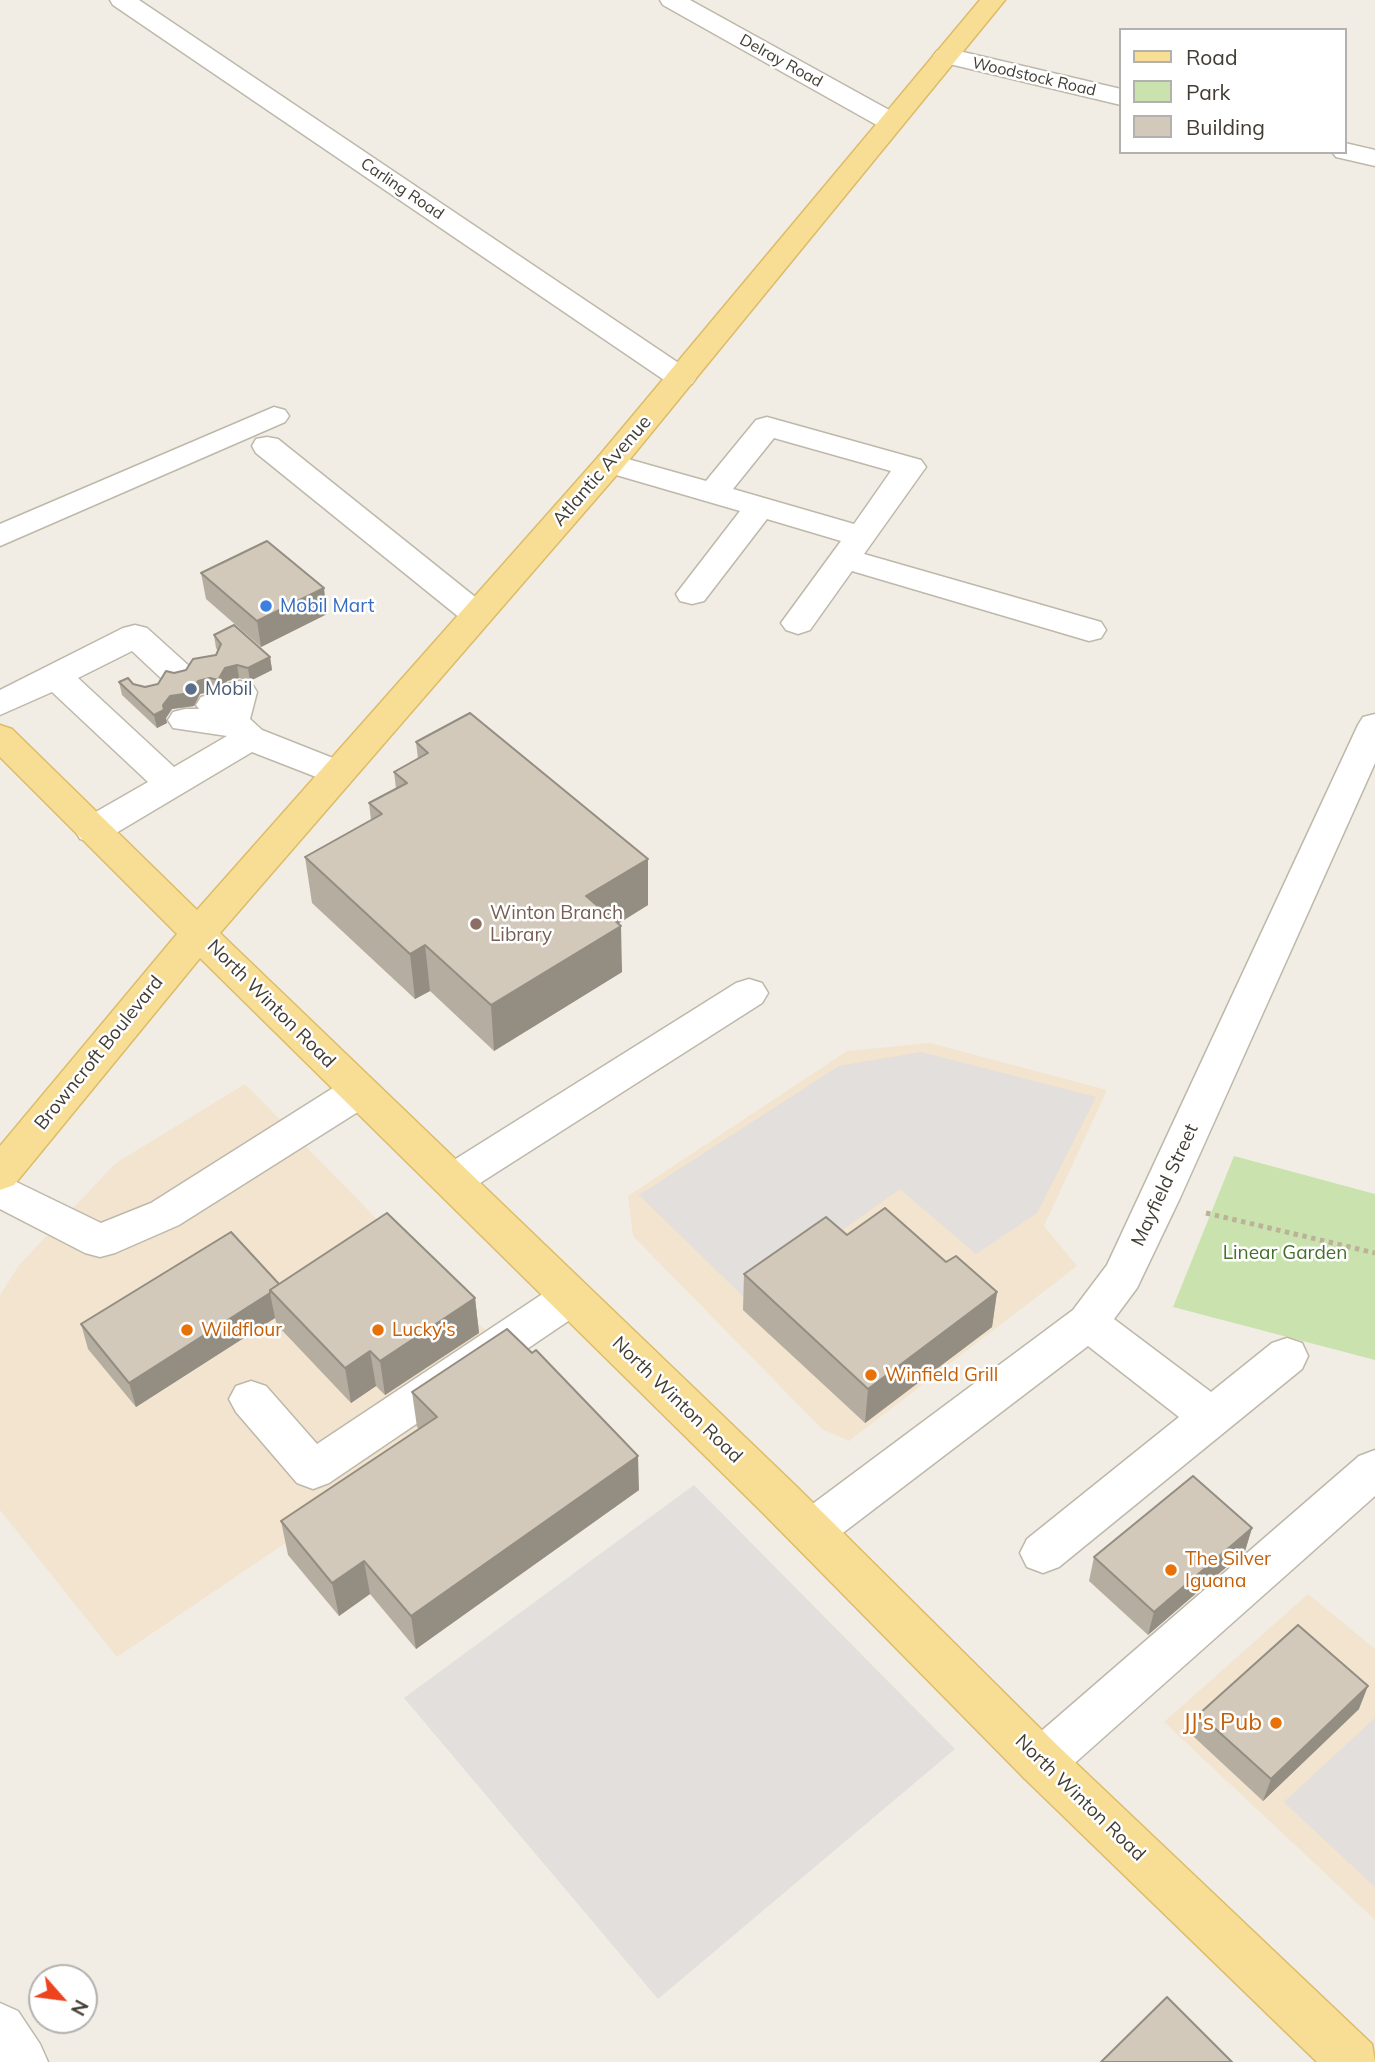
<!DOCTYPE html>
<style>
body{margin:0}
#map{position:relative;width:1375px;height:2062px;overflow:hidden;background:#f1ede4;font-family:Mulish,sans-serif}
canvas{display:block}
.legend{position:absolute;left:1119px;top:28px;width:228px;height:126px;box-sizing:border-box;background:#fff;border:2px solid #b3b1ae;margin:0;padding:9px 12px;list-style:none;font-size:21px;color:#423d34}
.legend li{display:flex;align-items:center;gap:14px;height:35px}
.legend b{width:35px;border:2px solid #b3b1ae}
.north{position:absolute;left:28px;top:1964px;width:70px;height:70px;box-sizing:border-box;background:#fff;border:2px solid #b3b1ae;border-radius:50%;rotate:118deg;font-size:19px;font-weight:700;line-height:28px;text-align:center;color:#423d34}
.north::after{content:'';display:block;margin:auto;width:24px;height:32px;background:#ed431e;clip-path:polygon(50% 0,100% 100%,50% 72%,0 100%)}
</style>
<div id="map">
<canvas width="1375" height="2062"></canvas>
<ul class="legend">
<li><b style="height:9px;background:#f8de95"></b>Road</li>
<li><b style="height:19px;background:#cae3ae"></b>Park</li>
<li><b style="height:19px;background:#d2c9ba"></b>Building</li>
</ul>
<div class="north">N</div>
</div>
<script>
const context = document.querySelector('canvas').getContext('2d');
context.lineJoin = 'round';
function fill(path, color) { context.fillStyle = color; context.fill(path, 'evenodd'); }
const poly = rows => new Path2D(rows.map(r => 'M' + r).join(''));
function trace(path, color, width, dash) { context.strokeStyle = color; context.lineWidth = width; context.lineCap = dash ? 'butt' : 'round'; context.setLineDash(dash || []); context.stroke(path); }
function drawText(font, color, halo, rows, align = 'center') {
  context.font = font + ' Mulish,sans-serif'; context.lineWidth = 5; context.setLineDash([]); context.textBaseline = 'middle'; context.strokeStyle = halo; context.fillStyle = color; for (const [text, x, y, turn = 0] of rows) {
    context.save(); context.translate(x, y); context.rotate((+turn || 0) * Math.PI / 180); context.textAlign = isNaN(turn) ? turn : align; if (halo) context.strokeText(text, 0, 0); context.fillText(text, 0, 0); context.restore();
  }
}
fill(poly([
 [930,1043,1107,1090,1044,1226,1077,1266,849,1441,822,1429,633,1236,628,1196,847,1051],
 [245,1084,531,1377,117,1657,0,1510,0,1295,19,1265,116,1163],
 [1308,1594,1375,1649,1375,1920,1164,1722]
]), '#f2e4cf');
fill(poly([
 [1234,1156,1375,1194,1375,1360,1173,1307]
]), '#cae3ae');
fill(poly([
 [921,1052,1096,1097,1037,1213,976,1254,900,1189,746,1299,639,1195,839,1066],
 [694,1485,955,1749,658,1999,404,1698],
 [1375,1718,1375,1887,1284,1802]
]), '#e2dfdc');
const minor = poly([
 [110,0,139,0,692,372,696,378,692,384,681,387,670,384,113,5,110,0],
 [660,0,690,0,900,116,904,122,900,128,891,130,882,128,663,5,660,0],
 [946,48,1121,89,1121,105,937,61,933,56,937,51,946,48],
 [1345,143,1375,150,1375,166,1336,157,1332,152,1345,152,1345,143],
 [274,407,285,410,289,416,285,422,0,546,0,524,274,407],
 [767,417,921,460,926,467,864,554,1101,622,1106,630,1101,638,1089,641,852,571,810,630,798,634,786,630,781,623,841,541,767,519,704,601,692,604,680,601,676,594,740,511,599,470,595,463,599,456,610,454,706,481,756,420,767,417],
 [774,438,891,471,854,524,733,489,774,438],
 [267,437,278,439,489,608,493,615,489,622,477,626,465,622,256,453,252,446,256,439,267,437],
 [135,625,147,628,188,665,193,673,188,681,176,684,164,681,132,651,78,678,174,767,227,736,173,728,168,720,173,712,185,709,199,709,196,705,201,697,213,694,222,696,228,684,240,681,252,684,257,692,250,719,262,730,348,764,354,772,348,780,336,784,324,780,252,752,106,839,93,842,80,839,75,830,80,821,148,782,52,692,0,715,0,690,123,628,135,625],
 [1375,714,1375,763,1180,1198,1137,1288,1114,1319,1211,1392,1272,1343,1287,1338,1302,1343,1308,1356,1302,1369,1059,1567,1043,1573,1027,1567,1020,1553,1027,1539,1179,1417,1088,1346,827,1545,811,1551,795,1545,788,1531,795,1517,1073,1310,1107,1265,1358,725,1363,717,1375,714],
 [749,979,762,983,768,993,762,1003,466,1192,452,1197,438,1192,432,1181,438,1170,736,983,749,979],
 [358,1077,372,1081,378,1092,372,1103,179,1225,115,1253,100,1257,85,1253,0,1209,0,1174,101,1223,151,1203,344,1081,358,1077],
 [571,1280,586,1285,592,1297,586,1309,329,1483,313,1489,297,1483,236,1412,229,1399,236,1386,251,1381,266,1386,317,1444,556,1285,571,1280],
 [1375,1450,1375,1496,1058,1778,1041,1784,1024,1778,1017,1762,1024,1746,1359,1456,1375,1450],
 [0,2003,18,2011,40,2044,48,2062,0,2062,0,2003]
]);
const major = poly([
 [980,0,1005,0,621,470,220,933,795,1485,1058,1746,1372,2044,1375,2062,1317,2062,1024,1778,763,1513,200,958,14,1185,0,1190,0,1146,177,934,0,757,0,725,12,729,197,910,599,456,980,0]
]);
trace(minor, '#beb8aa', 3);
trace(major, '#dcbc67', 3);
trace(poly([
 [1206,1213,1375,1253]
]), '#bcb199', 5, [4.5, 4.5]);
fill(minor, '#fff');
fill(major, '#f8de95');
fill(poly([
 [201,573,327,614,261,647,206,599],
 [214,635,270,657,272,670,250,681,239,678,227,681,221,693,212,691,200,694,194,706,172,709,166,718,167,723,157,728,122,695,119,682,145,687,158,684,216,655,218,651,216,648],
 [416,742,648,905,618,924,622,972,494,1051,430,991,415,999,312,903,305,857,371,820,369,803,396,789,394,772,418,759],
 [847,1235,946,1262,997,1292,992,1327,865,1423,743,1310,744,1274],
 [279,1284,475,1298,479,1333,385,1395,376,1386,351,1403,277,1325,275,1318,136,1407,88,1349,81,1324],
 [412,1392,639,1490,416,1649,370,1594,339,1616,288,1555,281,1521,419,1429,417,1427],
 [1252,1528,1245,1551,1148,1635,1089,1581,1094,1557],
 [1359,1709,1263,1801,1193,1736,1199,1714]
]), '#b5ada0');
fill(poly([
 [324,588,327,614,261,647,257,621],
 [270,657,272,670,250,681,248,668],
 [237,665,239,678,227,681,221,693,218,680,225,668],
 [210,678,212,691,200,694,194,706,172,709,166,718,167,723,157,728,154,715,170,696,198,681],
 [648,859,648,905,588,942,586,896],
 [621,926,622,972,494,1051,491,1005],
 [425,945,430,991,415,999,410,954],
 [997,1292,992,1327,865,1423,868,1389],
 [270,1293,275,1318,136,1407,129,1383],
 [475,1298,479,1333,385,1395,380,1361],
 [370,1351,376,1386,351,1403,345,1368],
 [638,1456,639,1490,416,1649,411,1616],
 [1252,1528,1245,1551,1148,1635,1154,1612],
 [364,1561,370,1594,339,1616,332,1583],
 [1368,1686,1359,1709,1263,1801,1271,1779]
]), '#938d82');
const building = poly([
 [267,541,324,588,257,621,201,573,267,541],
 [234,625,270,657,248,668,237,665,225,668,218,680,210,678,198,681,191,693,170,696,163,705,164,710,154,715,119,682,128,678,133,684,145,687,158,684,166,671,174,673,186,670,193,659,216,655,221,644,214,635,234,625],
 [470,713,648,859,586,896,621,926,491,1005,425,945,410,954,305,857,382,814,369,803,407,783,394,772,428,753,416,742,470,713],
 [885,1208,946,1262,956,1256,997,1292,868,1389,744,1274,826,1217,847,1235,885,1208],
 [387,1213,475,1298,380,1361,370,1351,345,1368,270,1290,387,1213],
 [231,1232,279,1284,270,1290,270,1293,129,1383,81,1324,231,1232],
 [507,1329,532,1353,536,1350,638,1456,411,1616,364,1561,332,1583,281,1521,437,1417,412,1392,507,1329],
 [1193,1476,1252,1528,1154,1612,1094,1557,1193,1476],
 [1298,1625,1368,1686,1271,1779,1199,1714,1298,1625],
 [1167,1997,1232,2062,1101,2062,1167,1997]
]);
fill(building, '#d2c9ba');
trace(building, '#938d82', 2);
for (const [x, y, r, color] of [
 [266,606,7,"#3f7fe0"],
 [191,689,7,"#5c6f8a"],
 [476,924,7,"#8d6e63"],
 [187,1330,7,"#e8710a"],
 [378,1330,7,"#e8710a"],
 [871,1375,7,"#e8710a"],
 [1171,1570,7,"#e8710a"],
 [1276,1723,7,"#e8710a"]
]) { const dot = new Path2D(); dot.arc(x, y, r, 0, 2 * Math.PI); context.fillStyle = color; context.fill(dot); trace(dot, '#fff', 2.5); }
drawText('16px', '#423d34', '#fff', [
 ["Delray Road",781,61,29],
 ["Woodstock Road",1034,77,13],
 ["Carling Road",402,189,34]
]);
drawText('19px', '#423d34', '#fff', [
 ["Atlantic Avenue",602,471,-49],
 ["North Winton Road",271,1004,45],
 ["Browncroft Boulevard",99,1053,-51],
 ["Mayfield Street",1165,1185,-65],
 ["North Winton Road",677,1400,44],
 ["North Winton Road",1080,1798,44]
]);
drawText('19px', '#366cbe', '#fff', [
 ["Mobil Mart",280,606]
], 'left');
drawText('19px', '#4e5e75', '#fff', [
 ["Mobil",205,689]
], 'left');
drawText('19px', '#785e54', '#fff', [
 ["Winton Branch",490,913],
 ["Library",490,935]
], 'left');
drawText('19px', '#44702b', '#fff', [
 ["Linear Garden",1285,1253]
]);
drawText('19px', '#c56008', '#fff', [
 ["Wildflour",201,1330],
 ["Lucky's",392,1330],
 ["Winfield Grill",885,1375],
 ["The Silver",1185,1559],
 ["Iguana",1185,1581]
], 'left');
drawText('23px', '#c56008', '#fff', [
 ["JJ's Pub",1262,1723]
], 'right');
</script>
